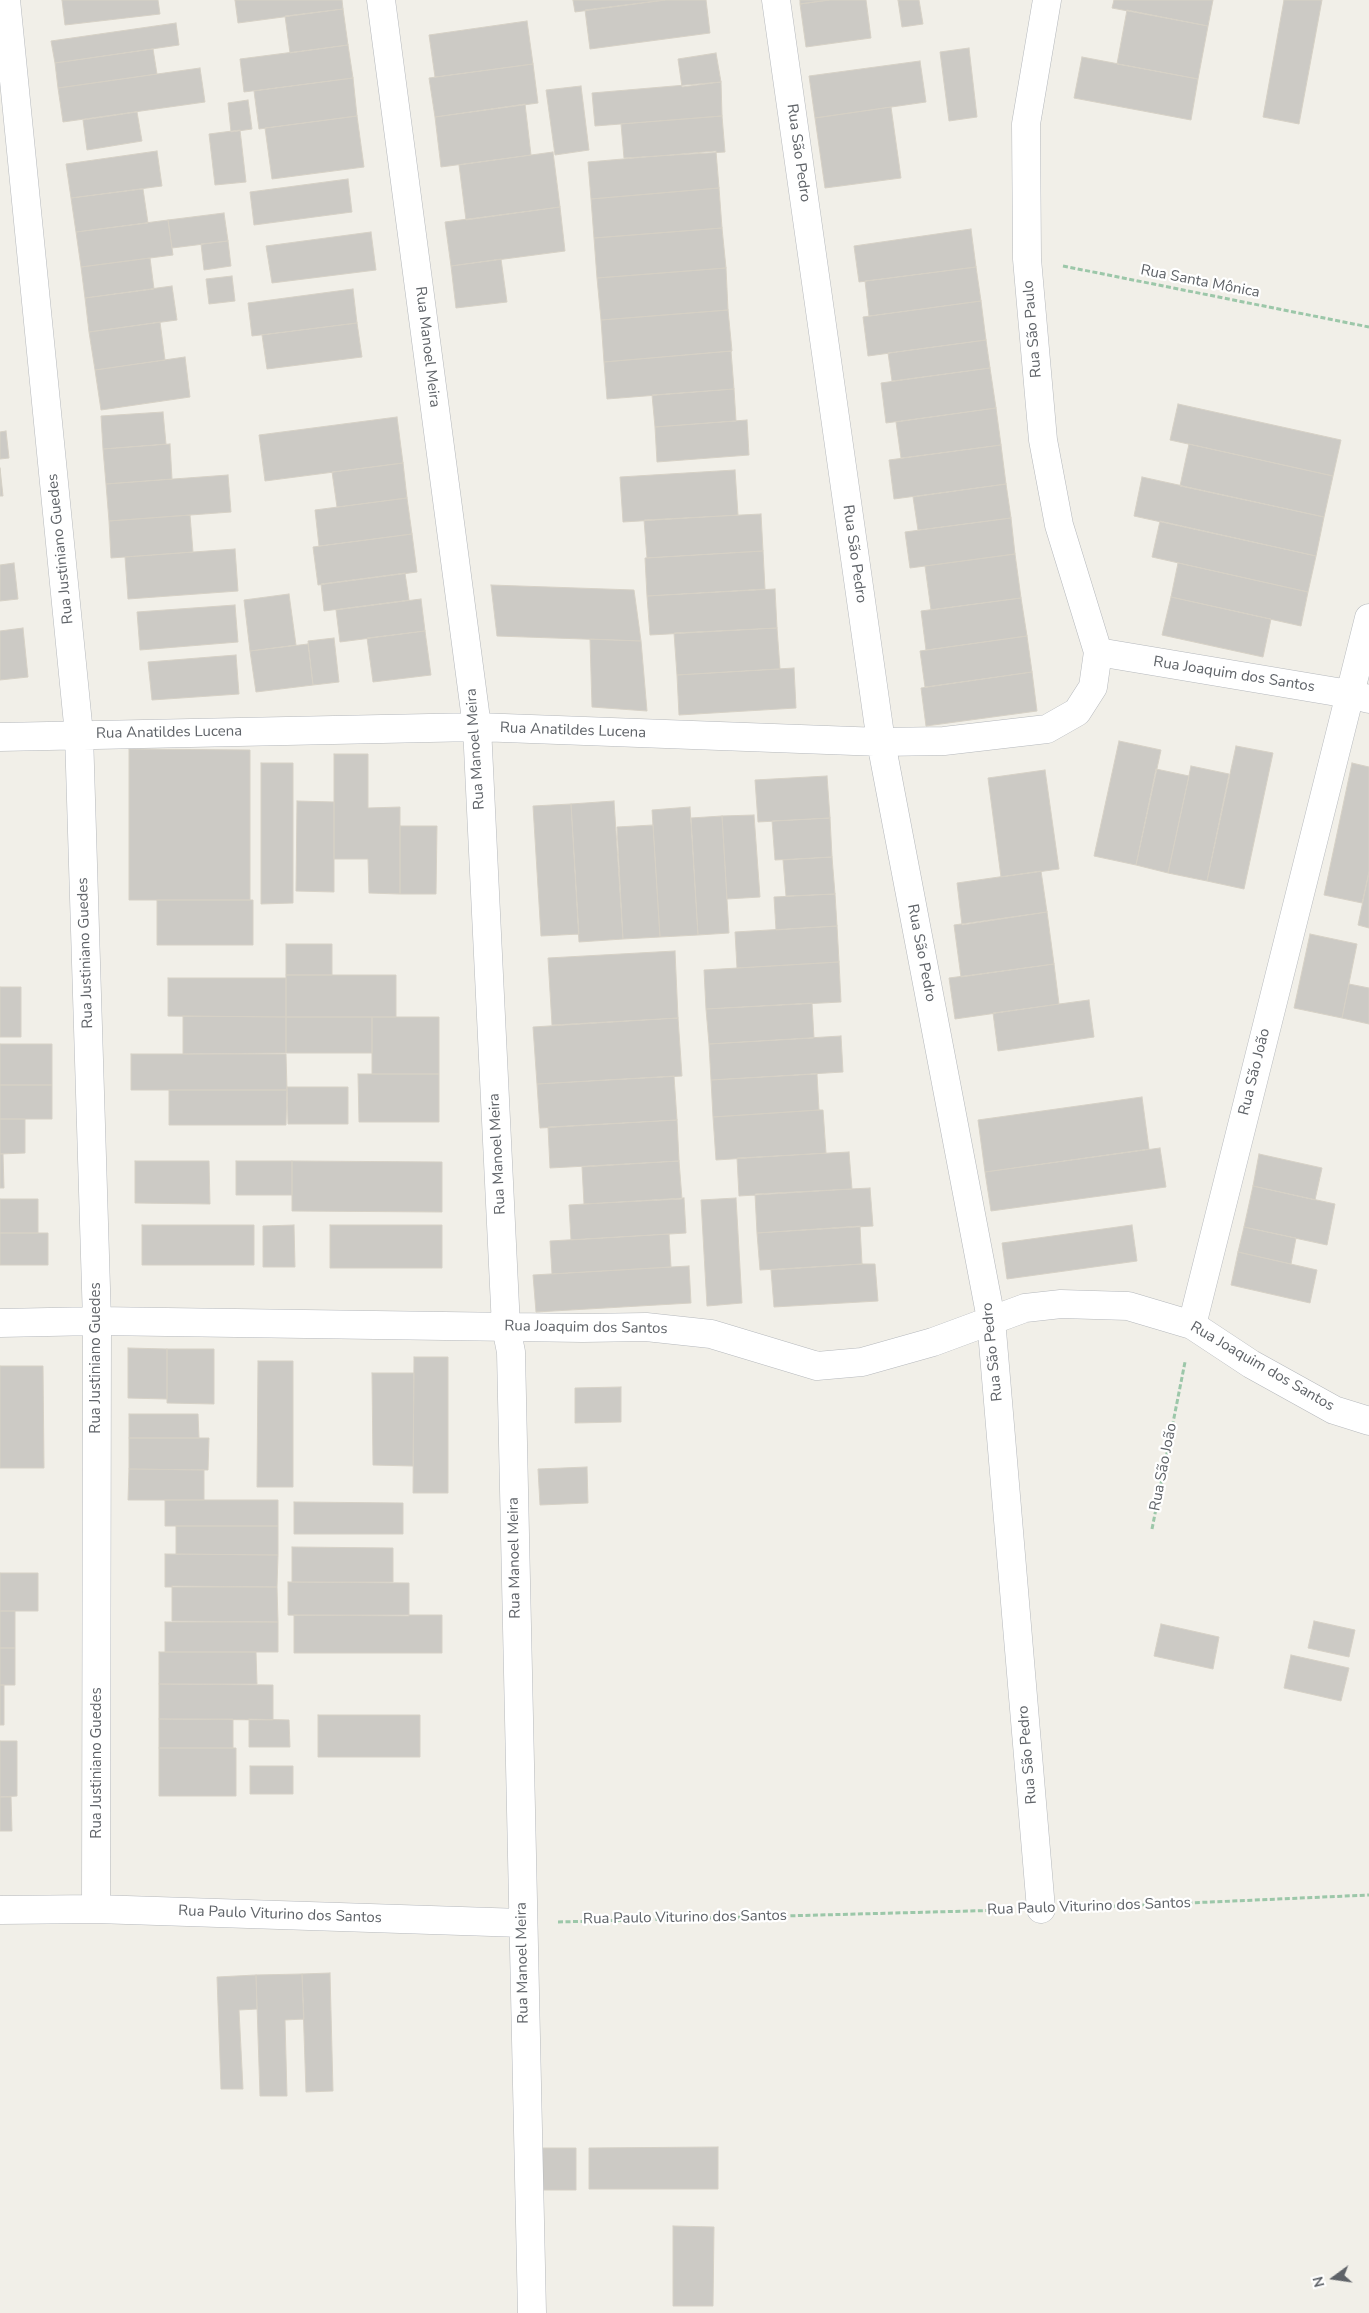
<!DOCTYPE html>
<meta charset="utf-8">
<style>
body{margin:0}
#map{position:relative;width:1369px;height:2313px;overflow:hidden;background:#f1efe8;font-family:"Nunito Sans",sans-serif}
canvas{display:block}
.north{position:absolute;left:1309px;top:2253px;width:50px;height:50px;-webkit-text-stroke:4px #fff;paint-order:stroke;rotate:256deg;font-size:14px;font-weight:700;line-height:20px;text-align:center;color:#5f6368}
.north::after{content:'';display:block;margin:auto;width:18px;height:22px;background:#5f6368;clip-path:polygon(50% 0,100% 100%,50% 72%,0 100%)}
</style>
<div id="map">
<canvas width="1369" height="2313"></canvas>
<div class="north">N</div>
</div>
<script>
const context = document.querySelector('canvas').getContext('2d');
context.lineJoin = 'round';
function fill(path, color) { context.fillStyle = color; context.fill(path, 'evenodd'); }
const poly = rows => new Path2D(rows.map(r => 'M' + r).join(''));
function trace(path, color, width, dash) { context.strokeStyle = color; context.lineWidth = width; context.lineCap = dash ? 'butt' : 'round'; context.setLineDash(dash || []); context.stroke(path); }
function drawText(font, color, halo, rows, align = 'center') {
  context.font = font + ' "Nunito Sans",sans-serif'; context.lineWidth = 4.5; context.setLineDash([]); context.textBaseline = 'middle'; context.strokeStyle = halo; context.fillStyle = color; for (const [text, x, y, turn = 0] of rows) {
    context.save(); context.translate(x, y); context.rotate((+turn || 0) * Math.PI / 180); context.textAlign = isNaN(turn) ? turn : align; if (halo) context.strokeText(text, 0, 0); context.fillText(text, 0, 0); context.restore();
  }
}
const building = poly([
 [62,0,158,0,160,14,65,25,62,0],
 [235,0,342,0,343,9,238,23,235,0],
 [573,0,665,0,575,12,573,0],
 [665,0,706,0,710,33,590,49,585,10,665,0],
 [800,0,829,0,800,4,800,0],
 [829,0,866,0,871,38,806,47,800,4,829,0],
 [898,0,919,0,923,24,902,27,898,0],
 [1114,0,1213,0,1208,26,1112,8,1114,0],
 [1284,0,1322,0,1299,124,1263,117,1284,0],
 [343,9,348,45,290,53,285,16,343,9],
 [1127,10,1208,26,1198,79,1117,64,1127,10],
 [527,21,533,64,435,77,429,35,527,21],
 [176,23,179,45,55,63,51,41,176,23],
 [348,45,353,78,244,92,240,59,348,45],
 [969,48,977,117,949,121,940,52,969,48],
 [153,49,157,74,58,88,55,63,153,49],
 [716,53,721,82,682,87,678,59,716,53],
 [1082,57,1198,79,1191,120,1074,98,1082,57],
 [920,61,926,102,815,118,809,76,920,61],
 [533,64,538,103,435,117,429,78,533,64],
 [200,68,205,102,63,122,58,88,200,68],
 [353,78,357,116,259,129,254,91,353,78],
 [721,82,722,116,595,126,592,93,721,82],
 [581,86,589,150,555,155,546,90,581,86],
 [248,100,252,129,231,132,228,103,248,100],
 [525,104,531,155,441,167,435,117,525,104],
 [891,107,901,178,825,188,815,118,891,107],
 [137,112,142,141,87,150,83,120,137,112],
 [357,116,364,167,272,179,265,128,357,116],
 [722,116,725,152,624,158,621,124,722,116],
 [240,130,246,182,215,185,209,134,240,130],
 [157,151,162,186,71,198,66,164,157,151],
 [716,151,719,188,591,199,588,162,716,151],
 [553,152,560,207,466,220,459,165,553,152],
 [348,179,352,212,254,225,250,192,348,179],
 [719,188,722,228,594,238,591,199,719,188],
 [143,189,148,223,76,232,71,198,143,189],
 [560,207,565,251,451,266,445,222,560,207],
 [224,213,228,241,172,248,168,220,224,213],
 [168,220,173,255,81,267,76,232,168,220],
 [722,228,726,268,597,278,594,238,722,228],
 [971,229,976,267,859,282,854,246,971,229],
 [371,232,376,270,272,283,266,246,371,232],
 [228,241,231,266,204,270,201,244,228,241],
 [150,258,154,289,85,298,81,267,150,258],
 [501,259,507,302,456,308,451,266,501,259],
 [976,267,981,301,869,316,865,281,976,267],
 [726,268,728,310,601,320,597,278,726,268],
 [232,276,235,301,209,304,206,279,232,276],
 [172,286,177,320,89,332,85,298,172,286],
 [353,289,357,323,252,336,248,303,353,289],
 [981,301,986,340,868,356,863,317,981,301],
 [728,310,732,351,604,362,601,320,728,310],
 [160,322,165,360,95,370,89,332,160,322],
 [357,323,362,357,267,369,262,335,357,323],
 [986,340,990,368,892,381,888,353,986,340],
 [731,351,734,389,607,399,604,362,731,351],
 [185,357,190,397,101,410,95,370,185,357],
 [990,368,996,408,886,423,881,383,990,368],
 [734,389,736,421,655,427,652,395,734,389],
 [1178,404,1341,440,1333,476,1170,440,1178,404],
 [996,408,1001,445,901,458,896,422,996,408],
 [163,412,166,444,103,449,101,416,163,412],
 [397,417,403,463,265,481,259,435,397,417],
 [747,420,749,455,657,462,655,427,747,420],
 [6,431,9,458,0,459,0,432,6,431],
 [170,444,172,479,106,484,103,449,170,444],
 [1189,444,1333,476,1324,517,1180,486,1189,444],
 [1001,445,1006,484,894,499,889,460,1001,445],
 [403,463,407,498,337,507,332,472,403,463],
 [0,468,3,496,0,496,0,468],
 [735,470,738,515,623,522,620,477,735,470],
 [228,475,231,512,109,521,106,484,228,475],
 [1142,477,1324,517,1316,556,1134,516,1142,477],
 [1006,484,1011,518,918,530,913,497,1006,484],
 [407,498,412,534,319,546,315,510,407,498],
 [761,514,763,551,647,558,644,520,761,514],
 [190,515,193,552,111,558,109,521,190,515],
 [1011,518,1015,554,910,568,905,532,1011,518],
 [1160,521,1316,556,1308,592,1152,557,1160,521],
 [412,534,417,572,318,585,313,547,412,534],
 [235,549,238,591,128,599,125,557,235,549],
 [763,551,765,589,647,596,645,558,763,551],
 [1015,554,1021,598,931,610,925,566,1015,554],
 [14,563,18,599,0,601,0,565,14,563],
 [1178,563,1308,592,1301,626,1171,597,1178,563],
 [405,573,409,600,324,611,321,584,405,573],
 [491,585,634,590,641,641,497,636,491,585],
 [775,589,777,628,650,635,647,596,775,589],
 [289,594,296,645,250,651,244,600,289,594],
 [1171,597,1271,619,1263,657,1162,635,1171,597],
 [1021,598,1027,636,926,650,921,611,1021,598],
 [421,599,425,631,340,642,336,610,421,599],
 [235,605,238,642,140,650,137,612,235,605],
 [23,628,28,677,0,680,0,631,23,628],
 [777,628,780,669,677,675,674,633,777,628],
 [425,631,431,675,373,682,367,638,425,631],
 [1027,636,1032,672,925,687,920,651,1027,636],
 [334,638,339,682,313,685,308,641,334,638],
 [590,639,641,641,647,711,592,707,590,639],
 [308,644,313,685,256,692,250,651,308,644],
 [236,655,239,694,152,700,148,662,236,655],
 [794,668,796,708,679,715,677,675,794,668],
 [1032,672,1037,711,926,726,921,688,1032,672],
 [1119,741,1161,750,1136,865,1094,856,1119,741],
 [1236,746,1273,753,1244,889,1207,881,1236,746],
 [129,749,250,750,250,900,129,900,129,749],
 [334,754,368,754,368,808,400,807,400,894,369,893,368,859,334,859,334,754],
 [261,763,293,763,293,903,261,904,261,763],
 [1352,763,1369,767,1369,872,1362,903,1324,895,1352,763],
 [1191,766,1229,774,1207,881,1168,873,1191,766],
 [1156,769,1189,776,1168,873,1136,865,1156,769],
 [1045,770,1059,869,1001,877,988,778,1045,770],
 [827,776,830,818,758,822,755,780,827,776],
 [297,801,334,802,334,892,296,891,297,801],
 [614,801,623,939,579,942,571,804,614,801],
 [571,804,579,934,541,936,533,806,571,804],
 [690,807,698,935,660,937,652,810,690,807],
 [754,815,760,897,727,899,722,816,754,815],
 [722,816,729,933,698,935,691,818,722,816],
 [830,818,832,857,775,860,772,821,830,818],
 [653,825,660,937,623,939,617,827,653,825],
 [400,826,437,826,436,894,400,894,400,826],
 [832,857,835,894,786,896,783,860,832,857],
 [1041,871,1047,912,962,925,957,883,1041,871],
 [1369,872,1369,928,1358,925,1369,872],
 [835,894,837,926,776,930,774,897,835,894],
 [157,900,253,900,253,945,157,945,157,900],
 [1047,912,1054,964,961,977,954,925,1047,912],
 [837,926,839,962,737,968,735,932,837,926],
 [1310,934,1357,944,1342,1018,1294,1008,1310,934],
 [286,944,332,944,332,975,286,975,286,944],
 [675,951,678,1018,552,1025,548,958,675,951],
 [839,962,841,1002,706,1009,704,970,839,962],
 [1054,964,1059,1004,955,1019,949,978,1054,964],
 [286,975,396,975,396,1017,286,1017,286,975],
 [168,978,286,978,286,1017,168,1016,168,978],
 [1349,984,1369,988,1369,1024,1342,1018,1349,984],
 [0,987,21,987,21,1037,0,1037,0,987],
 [1089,1000,1094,1037,998,1051,993,1013,1089,1000],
 [812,1003,814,1038,709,1044,706,1009,812,1003],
 [183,1016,286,1017,286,1053,183,1054,183,1016],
 [286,1017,372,1017,372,1053,286,1053,286,1017],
 [372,1017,439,1017,439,1074,372,1074,372,1017],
 [678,1018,682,1076,537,1084,533,1027,678,1018],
 [841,1036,843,1072,711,1080,709,1044,841,1036],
 [0,1044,52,1044,52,1085,0,1085,0,1044],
 [131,1054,286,1054,287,1090,131,1090,131,1054],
 [358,1074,439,1074,439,1122,359,1122,358,1074],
 [817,1074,819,1110,713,1117,711,1080,817,1074],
 [674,1076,677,1120,540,1128,537,1084,674,1076],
 [0,1085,52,1085,52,1119,0,1119,0,1085],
 [287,1087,348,1087,348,1124,288,1124,287,1087],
 [169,1090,287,1090,286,1125,169,1125,169,1090],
 [1142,1097,1149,1149,985,1172,978,1120,1142,1097],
 [819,1110,823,1110,826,1153,716,1160,713,1117,819,1110],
 [0,1119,25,1119,25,1153,0,1154,0,1119],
 [677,1120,679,1161,550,1168,548,1127,677,1120],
 [1160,1148,1166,1187,991,1211,985,1172,1160,1148],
 [849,1152,852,1189,739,1196,737,1158,849,1152],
 [0,1154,3,1154,4,1188,0,1188,0,1154],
 [1259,1154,1322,1168,1315,1200,1253,1186,1259,1154],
 [135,1161,209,1161,210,1204,135,1203,135,1161],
 [236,1161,292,1161,292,1195,236,1195,236,1161],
 [292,1161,442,1162,442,1212,292,1211,292,1161],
 [679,1161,682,1199,584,1204,582,1167,679,1161],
 [1253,1186,1335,1204,1327,1245,1244,1227,1253,1186],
 [870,1188,873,1226,757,1233,755,1194,870,1188],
 [684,1198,686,1233,571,1240,569,1205,684,1198],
 [736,1198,742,1303,707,1306,701,1200,736,1198],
 [0,1199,38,1199,38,1233,0,1233,0,1199],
 [142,1225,254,1225,254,1265,142,1265,142,1225],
 [294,1225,295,1267,263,1267,263,1226,294,1225],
 [330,1225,442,1225,442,1268,330,1268,330,1225],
 [1132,1225,1137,1261,1007,1279,1002,1243,1132,1225],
 [860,1226,862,1264,760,1270,757,1233,860,1226],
 [1244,1227,1296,1238,1291,1264,1238,1252,1244,1227],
 [0,1233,48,1233,48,1265,0,1265,0,1233],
 [669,1234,671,1267,552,1274,550,1241,669,1234],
 [1238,1252,1317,1270,1310,1303,1231,1285,1238,1252],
 [862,1264,875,1264,878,1301,774,1307,771,1270,862,1264],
 [689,1266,691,1303,536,1312,533,1275,689,1266],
 [128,1348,167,1349,167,1399,128,1398,128,1348],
 [167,1349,214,1349,214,1404,167,1403,167,1349],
 [414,1357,448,1357,448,1493,413,1493,414,1357],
 [258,1361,293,1361,293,1487,257,1487,258,1361],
 [0,1366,43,1366,44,1468,0,1468,0,1366],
 [372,1373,414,1373,413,1466,373,1465,372,1373],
 [621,1387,621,1422,575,1423,575,1388,621,1387],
 [129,1414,198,1414,199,1438,129,1438,129,1414],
 [129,1438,209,1438,208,1470,129,1469,129,1438],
 [587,1467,588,1503,540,1505,538,1469,587,1467],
 [129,1469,204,1470,204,1500,128,1500,129,1469],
 [165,1500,278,1500,278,1526,165,1526,165,1500],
 [294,1502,403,1503,403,1534,294,1534,294,1502],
 [176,1526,278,1526,278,1555,176,1554,176,1526],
 [292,1547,393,1548,393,1582,292,1582,292,1547],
 [165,1554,278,1555,277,1587,165,1587,165,1554],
 [0,1573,38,1573,38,1611,0,1611,0,1573],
 [288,1582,409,1583,409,1616,288,1615,288,1582],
 [172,1586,277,1587,278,1622,172,1621,172,1586],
 [0,1611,15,1611,15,1648,0,1648,0,1611],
 [294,1615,442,1615,442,1653,294,1653,294,1615],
 [1314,1621,1355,1630,1349,1657,1308,1648,1314,1621],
 [165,1622,278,1622,278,1652,165,1652,165,1622],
 [1161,1624,1219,1637,1213,1669,1154,1656,1161,1624],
 [0,1648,15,1648,15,1685,0,1685,0,1648],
 [159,1652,256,1652,257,1684,159,1684,159,1652],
 [1291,1655,1349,1668,1341,1701,1284,1688,1291,1655],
 [159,1684,273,1685,273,1720,159,1719,159,1684],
 [0,1685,4,1685,4,1725,0,1725,0,1685],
 [318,1715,420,1715,420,1757,318,1757,318,1715],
 [159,1719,233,1719,233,1748,159,1748,159,1719],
 [249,1719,289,1720,290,1747,249,1747,249,1719],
 [0,1741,17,1741,17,1796,0,1797,0,1741],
 [159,1748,236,1748,236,1796,159,1796,159,1748],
 [250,1766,293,1766,293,1794,250,1794,250,1766],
 [0,1797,11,1797,12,1831,0,1831,0,1797],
 [330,1973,333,2091,306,2092,302,1974,330,1973],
 [302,1974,304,2019,285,2020,287,2096,260,2096,256,1975,302,1974],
 [256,1975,257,2009,239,2010,243,2089,221,2089,217,1977,256,1975],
 [718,2147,718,2189,589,2189,589,2148,718,2147],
 [536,2148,576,2148,576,2190,536,2190,536,2148],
 [673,2226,714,2227,713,2306,673,2306,673,2226]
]);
fill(building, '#cccac5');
trace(building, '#d6d1c6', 1);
const street = poly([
 [6,0,79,734,97,1321,96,1909],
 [381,0,477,727,506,1327,511,1352,532,2313],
 [776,0,881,742,991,1319,1041,1909],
 [1098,652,1349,694,1369,699],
 [0,737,477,727,881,742,944,741,1047,729,1077,712,1093,687,1098,652,1059,525,1043,440,1027,259,1026,124,1047,0],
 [0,1323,97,1321,583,1328,646,1327,711,1334,817,1366,862,1362,933,1342,1025,1308,1061,1304,1128,1306,1192,1325,1251,1364,1334,1410,1369,1421],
 [1192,1325,1369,618],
 [0,1910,96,1909,522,1923]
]);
trace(street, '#b5b8bc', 29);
trace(poly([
 [1063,266,1369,327],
 [1152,1529,1185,1362],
 [1075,1908,1369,1895],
 [558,1922,1007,1910]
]), '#9cc7a9', 3, [5, 2.5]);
trace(street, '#fff', 28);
drawText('15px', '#5f6368', '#fff', [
 ["Rua São Pedro",798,153,82],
 ["Rua Santa Mônica",1200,282,11],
 ["Rua São Paulo",1033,329,-95],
 ["Rua Manoel Meira",427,347,83],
 ["Rua Justiniano Guedes",61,549,-96],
 ["Rua São Pedro",854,554,82],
 ["Rua Joaquim dos Santos",1234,675,9],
 ["Rua Anatildes Lucena",573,731,2],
 ["Rua Anatildes Lucena",169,733,-1],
 ["Rua Manoel Meira",476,749,-94],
 ["Rua Justiniano Guedes",86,953,-92],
 ["Rua São Pedro",921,953,79],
 ["Rua São João",1255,1072,-76],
 ["Rua Manoel Meira",498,1154,-93],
 ["Rua Joaquim dos Santos",586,1328,1],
 ["Rua São Pedro",993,1352,-96],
 ["Rua Justiniano Guedes",96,1358,-90],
 ["Rua Joaquim dos Santos",1262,1367,30],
 ["Rua São João",1164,1467,-79],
 ["Rua Manoel Meira",515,1558,-91],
 ["Rua São Pedro",1028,1755,-95],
 ["Rua Justiniano Guedes",97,1763,-90],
 ["Rua Paulo Viturino dos Santos",1089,1907,-2],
 ["Rua Paulo Viturino dos Santos",280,1915,2],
 ["Rua Paulo Viturino dos Santos",685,1918,-1],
 ["Rua Manoel Meira",523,1963,-91]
]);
</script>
